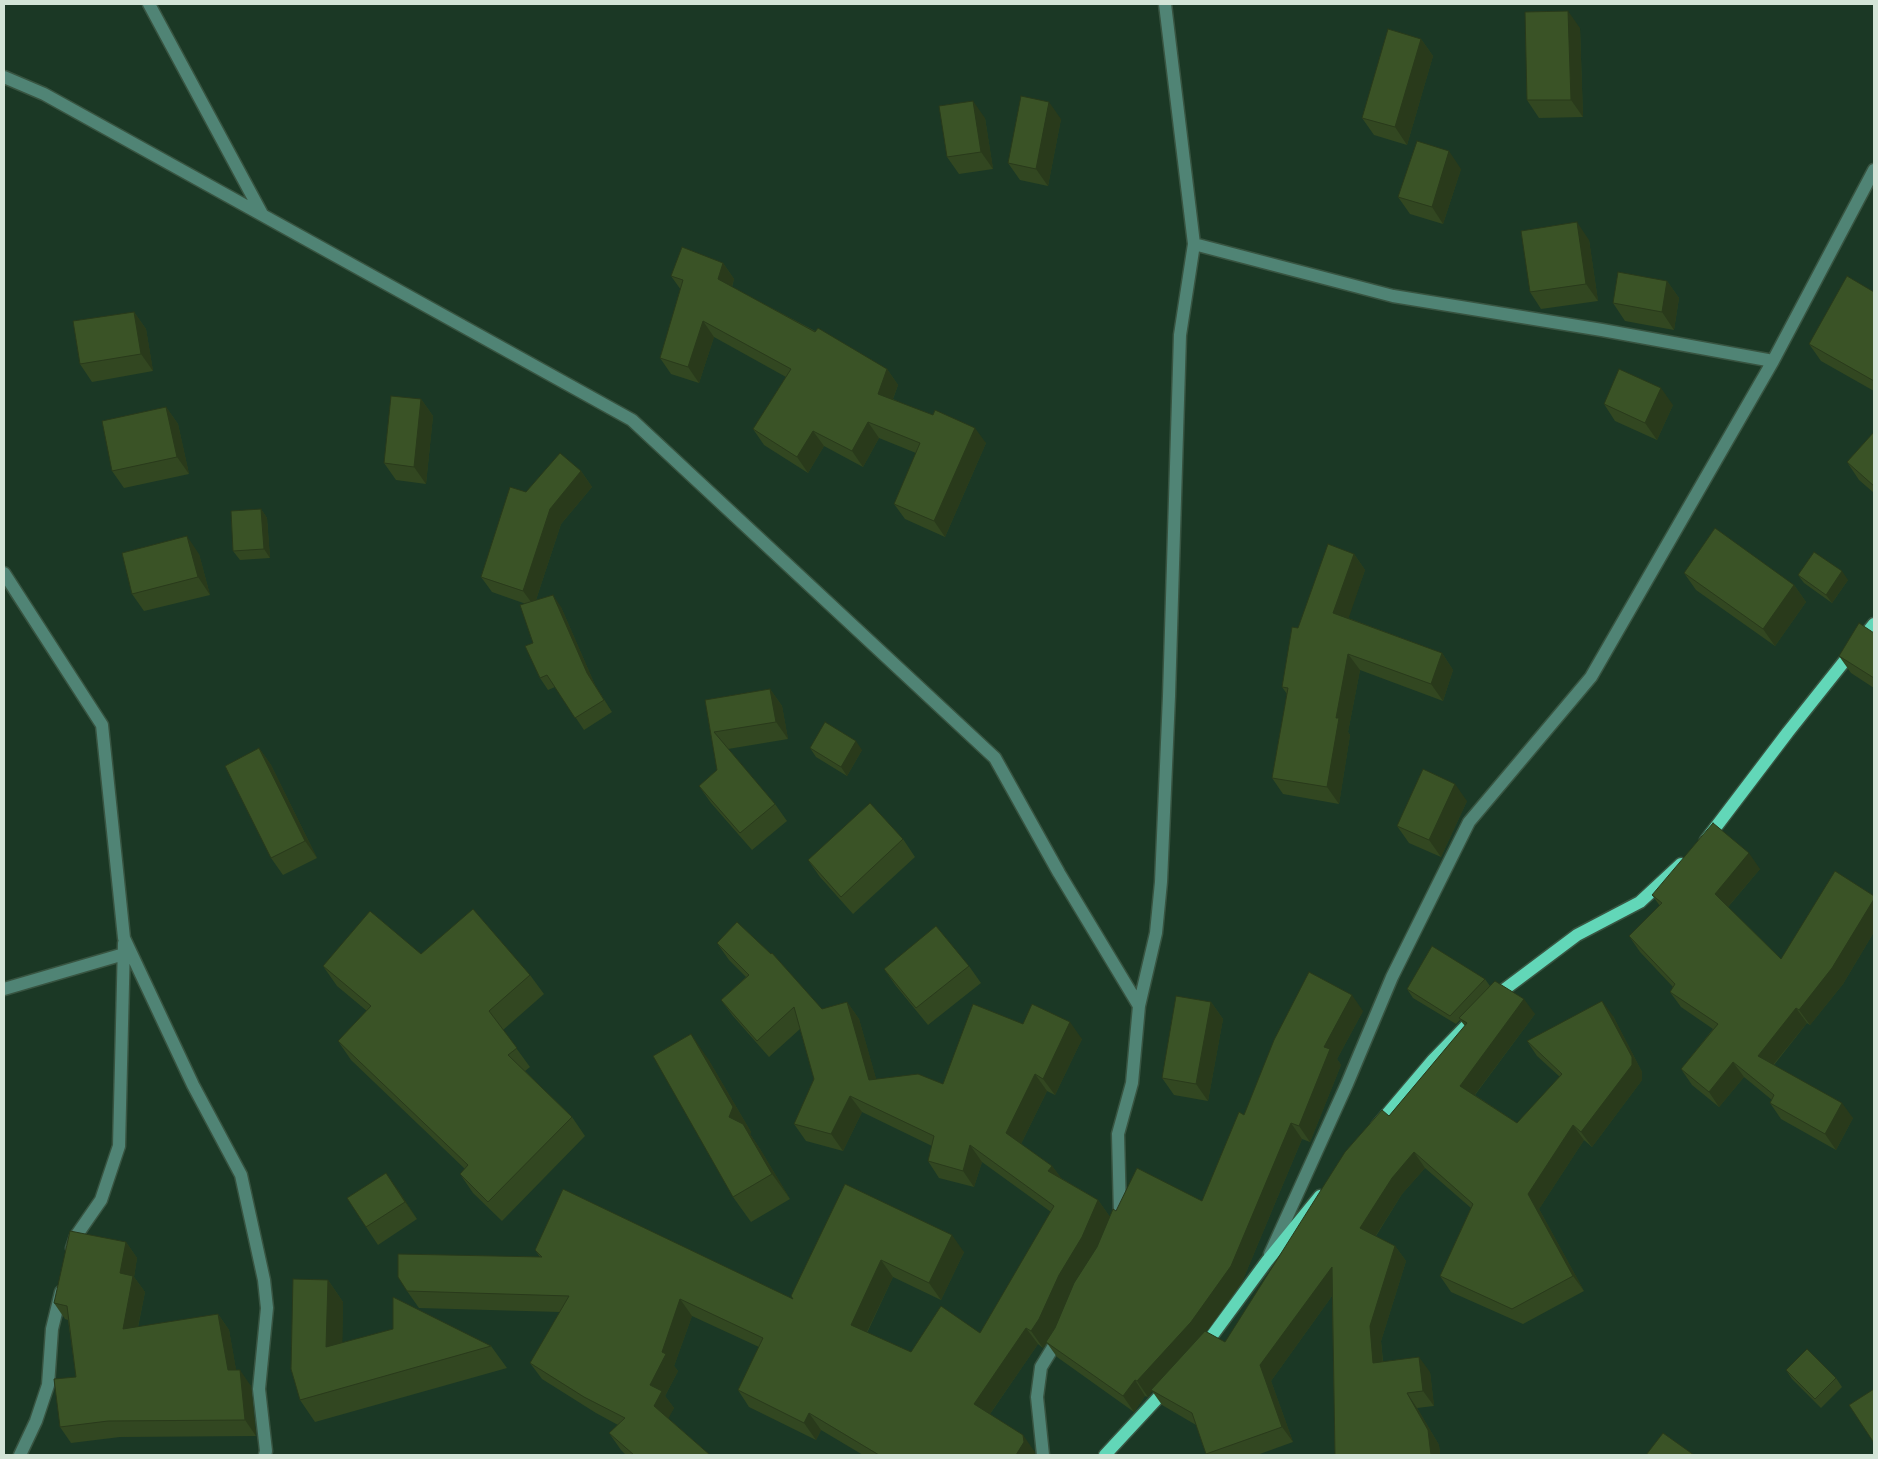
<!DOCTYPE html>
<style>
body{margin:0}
#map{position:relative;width:1878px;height:1459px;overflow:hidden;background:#1b3825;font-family:Signika,sans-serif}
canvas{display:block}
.frame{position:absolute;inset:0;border:5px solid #d3e4d7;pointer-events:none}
</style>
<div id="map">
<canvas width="1878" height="1459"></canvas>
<div class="frame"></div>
</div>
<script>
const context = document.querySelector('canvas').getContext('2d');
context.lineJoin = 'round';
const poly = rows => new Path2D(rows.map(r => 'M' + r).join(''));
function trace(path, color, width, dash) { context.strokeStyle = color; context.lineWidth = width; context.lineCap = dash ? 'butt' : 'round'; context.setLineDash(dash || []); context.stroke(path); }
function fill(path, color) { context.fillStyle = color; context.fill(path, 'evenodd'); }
const minor = poly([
 [149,4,262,214],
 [4,77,44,94,632,420,995,758,1059,873,1139,1006],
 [1194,244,1393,296,1602,330,1773,361],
 [4,573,102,725,124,938,193,1085,241,1175,264,1280,267,1308,259,1389,266,1451,265,1455],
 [4,989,124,954],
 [1119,1218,1120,1214,1118,1134,1132,1083,1139,1006,1156,933,1161,882,1169,696,1180,335,1194,244,1165,4],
 [72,1248,76,1236,101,1200,119,1146,124,943],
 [1270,1254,1347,1084,1392,977,1469,822,1591,677,1773,361,1874,170],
 [20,1455,36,1421,48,1385,52,1329,61,1292],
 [1043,1455,1037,1397,1041,1367,1060,1336]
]);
const major = poly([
 [1706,840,1788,732,1874,624],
 [1493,998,1577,935,1640,902,1681,864],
 [1377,1126,1433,1060,1469,1023],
 [1203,1348,1267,1261,1320,1196],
 [1105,1455,1168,1387]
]);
trace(minor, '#385441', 15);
trace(major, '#385441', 15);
trace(minor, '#508475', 12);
trace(major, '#62d7b8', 12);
fill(poly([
 [1580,28,1583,117,1539,118,1527,100],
 [1421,39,1433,56,1407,145,1374,135,1362,118],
 [985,118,993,169,959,174,947,157],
 [1061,119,1048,186,1020,180,1008,163],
 [1461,169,1443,224,1410,214,1398,197],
 [1589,240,1598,301,1541,309,1530,292],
 [723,263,734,279,732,287,887,369,898,385,893,399,986,443,945,537,905,519,894,504,916,453,879,438,863,467,824,446,808,473,764,445,753,429,786,377,714,337,699,383,671,374,660,358,681,290,671,276],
 [1667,281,1679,298,1674,330,1625,321,1613,303],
 [1874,292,1874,391,1821,361,1809,344],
 [134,312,146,329,153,371,92,382,80,364],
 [421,399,433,416,426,484,396,480,384,463],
 [1604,404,1673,405,1657,440,1615,421],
 [166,407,178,424,189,474,124,488,112,471],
 [1874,432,1874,493,1859,480,1847,462],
 [581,471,592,487,561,524,536,600,561,607,595,685,612,712,584,730,555,687,548,690,540,678,526,604,492,592,481,577,526,492],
 [261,509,267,518,270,558,240,560,233,551],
 [199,554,210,595,144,611,132,594],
 [1354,554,1365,570,1348,618,1442,653,1453,670,1443,701,1360,670,1348,732,1350,735,1339,804,1283,794,1272,778,1287,694,1282,687,1298,628],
 [1684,573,1794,585,1806,602,1775,646,1696,590],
 [1798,575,1848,580,1832,603,1804,583],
 [1874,633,1874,688,1851,673,1839,656],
 [770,689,782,706,788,739,728,749,775,804,787,821,752,850,711,803,699,786,717,770,705,700],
 [259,748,271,765,317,858,283,875,271,858],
 [810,748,862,750,847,776,816,757],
 [1467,801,1441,857,1409,843,1397,826],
 [903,839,915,857,853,914,820,877,808,860],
 [1760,869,1728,907,1781,959,1874,896,1874,932,1843,984,1810,1025,1807,1023,1774,1065,1853,1118,1836,1150,1781,1119,1770,1103,1772,1100,1744,1077,1719,1107,1692,1085,1681,1069,1713,1029,1681,1007,1670,992,1673,987,1640,952,1629,936,1660,906,1652,895],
 [717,943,822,1009,847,1002,859,1019,876,1079,943,1084,1023,1024,1082,1039,1055,1095,1047,1091,1021,1144,1052,1166,1061,1178,1098,1200,1110,1217,1116,1211,1202,1201,1244,1115,1363,1011,1337,1059,1341,1065,1310,1142,1302,1139,1242,1282,1206,1332,1225,1342,1389,1116,1465,1026,1460,1020,1456,1024,1413,998,1407,989,1485,979,1490,986,1535,1014,1475,1095,1517,1123,1560,1077,1537,1056,1527,1041,1613,1016,1642,1072,1642,1080,1592,1147,1584,1140,1539,1209,1584,1291,1523,1324,1451,1292,1440,1276,1471,1208,1425,1168,1402,1194,1376,1236,1395,1246,1406,1261,1381,1341,1383,1361,1430,1372,1434,1406,1417,1408,1439,1445,1440,1455,1335,1455,1332,1296,1271,1381,1293,1442,1257,1455,1207,1455,1196,1425,1162,1405,1152,1391,1148,1397,1145,1396,1134,1412,1057,1357,1047,1343,1043,1348,1038,1344,990,1414,1035,1452,1035,1455,863,1455,821,1430,816,1440,749,1407,738,1390,759,1347,692,1316,674,1366,678,1371,665,1396,674,1408,668,1418,710,1455,626,1455,621,1450,609,1433,618,1425,596,1413,542,1379,530,1363,560,1312,419,1308,407,1291,540,1257,535,1250,793,1299,845,1184,964,1252,941,1300,893,1277,867,1333,911,1352,980,1333,1051,1212,982,1162,974,1187,939,1178,928,1161,932,1146,862,1112,843,1151,806,1141,794,1124,814,1079,800,1029,769,1057,733,1016,721,1000,746,977,729,960],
 [421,954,530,975,544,994,503,1030,530,1067,525,1071,572,1117,585,1136,502,1221,473,1193,460,1174,465,1169,351,1060,338,1041,367,1011,337,986,323,966],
 [969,966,981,983,928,1025,896,986,884,969],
 [1211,1002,1223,1019,1208,1101,1174,1095,1162,1078],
 [708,1059,751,1132,750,1134,760,1149,790,1199,751,1222,733,1197],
 [398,1190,417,1219,378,1245,366,1227],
 [126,1242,137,1258,134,1277,145,1292,138,1327,218,1314,229,1330,236,1370,251,1386,256,1436,120,1437,71,1443,60,1427,76,1377,68,1320,65,1319,54,1303],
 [328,1280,343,1302,342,1343,491,1346,507,1368,315,1422,300,1400],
 [1786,1370,1836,1378,1842,1387,1821,1408,1792,1379]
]), '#324721');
fill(poly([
 [1568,11,1580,28,1583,117,1571,100],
 [1421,39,1433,56,1407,145,1395,127],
 [973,101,985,118,993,169,981,152],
 [1049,102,1061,119,1048,186,1036,169],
 [1449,151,1461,169,1443,224,1432,207],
 [1577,222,1589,240,1598,301,1586,284],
 [723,263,734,279,729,295,718,279],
 [1667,281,1679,298,1674,330,1662,312],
 [134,312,146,329,153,371,141,354],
 [703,321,714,337,699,383,688,367],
 [887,369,898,385,889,409,878,394],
 [1661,388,1673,405,1657,440,1645,423],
 [421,399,433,416,426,484,414,467],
 [166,407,178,424,189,474,177,457],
 [868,422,879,438,863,467,852,451],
 [975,428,986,443,945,537,934,521],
 [813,431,824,446,808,473,797,457],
 [581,471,592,487,561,524,534,606,523,591,550,509],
 [261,509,267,518,270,558,264,549],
 [187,536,199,554,210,595,198,577],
 [1354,554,1365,570,1345,629,1333,613],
 [1842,571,1848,580,1832,603,1826,595],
 [1794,585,1806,602,1775,646,1763,629],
 [553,595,561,607,595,685,612,712,587,673],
 [1442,653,1453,670,1443,701,1431,684],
 [1348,654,1360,670,1348,732,1350,735,1339,804,1327,787,1336,718],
 [770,689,782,706,788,739,776,722],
 [856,741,862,750,847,776,841,767],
 [259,748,271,765,317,858,305,841],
 [1455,784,1467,801,1441,857,1429,840],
 [1749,853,1760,869,1726,909,1715,894],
 [1874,899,1874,932,1843,984,1810,1025,1799,1010],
 [1352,995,1363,1011,1337,1059,1341,1065,1310,1142,1299,1126,1324,1047],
 [1524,999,1535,1014,1470,1101,1460,1086],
 [1602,1001,1613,1016,1642,1072,1642,1080,1592,1147,1581,1132],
 [847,1002,859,1019,881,1096,869,1080],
 [1211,1002,1223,1019,1208,1101,1196,1084],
 [1796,1008,1807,1023,1768,1071,1758,1056],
 [1070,1022,1082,1039,1055,1095,1043,1079],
 [691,1034,708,1059,751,1132,750,1134,760,1149,790,1199,772,1174,729,1117],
 [1733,1062,1744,1077,1719,1107,1709,1092],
 [1035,1074,1047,1091,1018,1150,1006,1133],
 [850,1096,862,1112,843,1151,831,1134],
 [1842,1103,1853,1118,1836,1150,1825,1134],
 [1291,1123,1302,1139,1242,1282,1202,1338,1151,1390,1152,1391,1148,1397,1137,1381],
 [1573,1125,1584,1140,1539,1209,1584,1291,1573,1276,1528,1194],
 [970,1145,982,1162,974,1187,963,1171],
 [1414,1152,1425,1168,1402,1194,1371,1243,1360,1228,1392,1178],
 [1052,1166,1064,1182,1048,1171],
 [386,1173,398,1190,417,1219,405,1202],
 [1098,1200,1110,1217,1094,1254,1051,1336,1043,1348,1031,1331,1059,1275],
 [952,1235,964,1252,941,1300,929,1283],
 [126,1242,137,1258,134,1277,145,1292,134,1345,123,1329,120,1273],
 [1395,1246,1406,1261,1381,1341,1384,1378,1373,1363,1370,1326],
 [881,1260,893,1277,862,1342,851,1325],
 [1332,1267,1342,1282,1271,1381,1293,1442,1282,1427,1260,1365],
 [328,1280,343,1302,342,1370,326,1347],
 [680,1299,692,1316,674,1366,678,1371,665,1396,674,1408,666,1423,654,1406,650,1385],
 [218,1314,229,1330,239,1386,228,1370],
 [1026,1328,1038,1344,985,1421,974,1404],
 [1419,1357,1430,1372,1434,1406,1423,1391],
 [240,1370,251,1386,256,1436,245,1420],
 [1135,1380,1145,1396,1134,1412,1123,1396],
 [1407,1393,1417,1408,1439,1445,1440,1455,1431,1455],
 [809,1413,821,1430,816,1440,804,1423],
 [1023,1435,1035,1452,1035,1455,1016,1455]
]), '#293a1b');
const building = poly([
 [1568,11,1571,100,1527,100,1525,12,1568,11],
 [1388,29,1421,39,1395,127,1362,118,1388,29],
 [1021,96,1049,102,1036,169,1008,163,1021,96],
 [973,101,981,152,947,157,939,106,973,101],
 [1417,141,1449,151,1432,207,1398,197,1417,141],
 [1577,222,1586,284,1530,292,1521,231,1577,222],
 [682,247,723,263,718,279,815,332,818,328,887,369,878,394,933,415,935,410,975,428,934,521,894,504,920,443,868,422,852,451,813,431,797,457,753,429,791,369,703,321,688,367,660,358,683,280,671,276,682,247],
 [1618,272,1667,281,1662,312,1613,303,1618,272],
 [1847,276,1874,292,1874,381,1809,344,1847,276],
 [134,312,141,354,80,364,73,321,134,312],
 [1619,369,1661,388,1645,423,1604,404,1619,369],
 [391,396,421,399,414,467,384,463,391,396],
 [166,407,177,457,112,471,102,421,166,407],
 [1874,432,1874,486,1847,462,1874,432],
 [560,453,581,471,550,509,523,591,481,577,510,487,526,492,560,453],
 [261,509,264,549,233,551,231,511,261,509],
 [1715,528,1794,585,1763,629,1684,573,1715,528],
 [187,536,198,577,132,594,122,553,187,536],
 [1328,544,1354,554,1333,613,1442,653,1431,684,1348,654,1336,718,1339,718,1327,787,1272,778,1288,688,1282,687,1292,627,1298,628,1328,544],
 [1814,552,1842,571,1826,595,1798,575,1814,552],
 [553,595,587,673,604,700,575,718,547,675,540,678,525,646,533,643,520,605,553,595],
 [1859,623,1874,633,1874,678,1839,656,1859,623],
 [770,689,776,722,714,732,775,804,740,833,699,786,717,770,705,700,770,689],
 [825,722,856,741,841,767,810,748,825,722],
 [259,748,305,841,271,858,225,766,259,748],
 [1423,769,1455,784,1429,840,1397,826,1423,769],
 [870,803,903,839,841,897,808,860,870,803],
 [1713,823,1749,853,1715,894,1781,959,1835,871,1874,896,1874,899,1832,968,1799,1010,1796,1008,1758,1056,1842,1103,1825,1134,1770,1103,1774,1095,1733,1062,1709,1092,1681,1069,1718,1024,1670,992,1675,984,1629,936,1662,903,1652,895,1713,823],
 [473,909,530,975,489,1011,517,1048,508,1055,572,1117,488,1202,460,1174,468,1165,338,1041,371,1006,323,966,370,911,421,954,473,909],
 [737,922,771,954,772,953,822,1009,847,1002,869,1080,918,1074,943,1084,973,1004,1023,1024,1032,1004,1070,1022,1043,1079,1035,1074,1006,1133,1052,1166,1048,1171,1098,1200,1082,1237,1059,1275,1039,1319,1031,1331,1026,1328,974,1404,1023,1435,1024,1442,1016,1455,879,1455,809,1413,804,1423,738,1390,763,1338,680,1299,662,1352,666,1354,650,1385,662,1391,654,1406,710,1455,634,1455,609,1433,625,1418,584,1397,530,1363,569,1296,407,1291,398,1277,398,1254,542,1257,535,1250,563,1189,793,1299,791,1296,845,1184,952,1235,929,1283,881,1260,851,1325,911,1352,941,1306,980,1333,1054,1206,970,1145,963,1171,928,1161,934,1136,850,1096,831,1134,794,1124,814,1079,794,1007,757,1041,721,1000,749,975,717,943,737,922],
 [936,926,969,966,916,1008,884,969,936,926],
 [1432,946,1485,979,1450,1016,1407,989,1432,946],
 [1309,972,1352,995,1324,1047,1330,1049,1299,1126,1291,1123,1231,1266,1191,1322,1137,1381,1135,1380,1123,1396,1046,1342,1055,1328,1074,1283,1097,1247,1113,1209,1116,1211,1137,1168,1202,1201,1239,1112,1244,1115,1274,1040,1309,972],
 [1495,981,1524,999,1460,1086,1517,1123,1562,1074,1527,1041,1602,1001,1632,1057,1632,1065,1581,1132,1573,1125,1528,1194,1573,1276,1512,1309,1440,1276,1473,1204,1414,1152,1392,1178,1360,1228,1395,1246,1370,1326,1373,1363,1419,1357,1423,1391,1407,1393,1428,1430,1431,1455,1335,1455,1332,1267,1260,1365,1282,1427,1206,1454,1192,1413,1151,1390,1205,1331,1225,1342,1345,1152,1382,1110,1389,1116,1467,1023,1459,1018,1492,984,1495,981],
 [1176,996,1211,1002,1196,1084,1162,1078,1176,996],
 [691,1034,733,1107,729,1117,743,1124,772,1174,733,1197,653,1056,691,1034],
 [386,1173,405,1202,366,1227,347,1198,386,1173],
 [70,1231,126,1242,120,1273,133,1276,123,1329,218,1314,228,1370,240,1370,245,1420,108,1421,60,1427,54,1379,76,1377,67,1306,54,1303,70,1231],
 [293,1279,328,1280,326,1347,393,1329,393,1297,491,1346,300,1400,291,1369,293,1279],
 [1807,1349,1836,1378,1815,1399,1786,1370,1807,1349],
 [1874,1389,1874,1443,1849,1405,1874,1389],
 [1663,1433,1694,1455,1646,1455,1663,1433]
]);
fill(building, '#3a5326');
trace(building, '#293a1b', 1);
</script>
